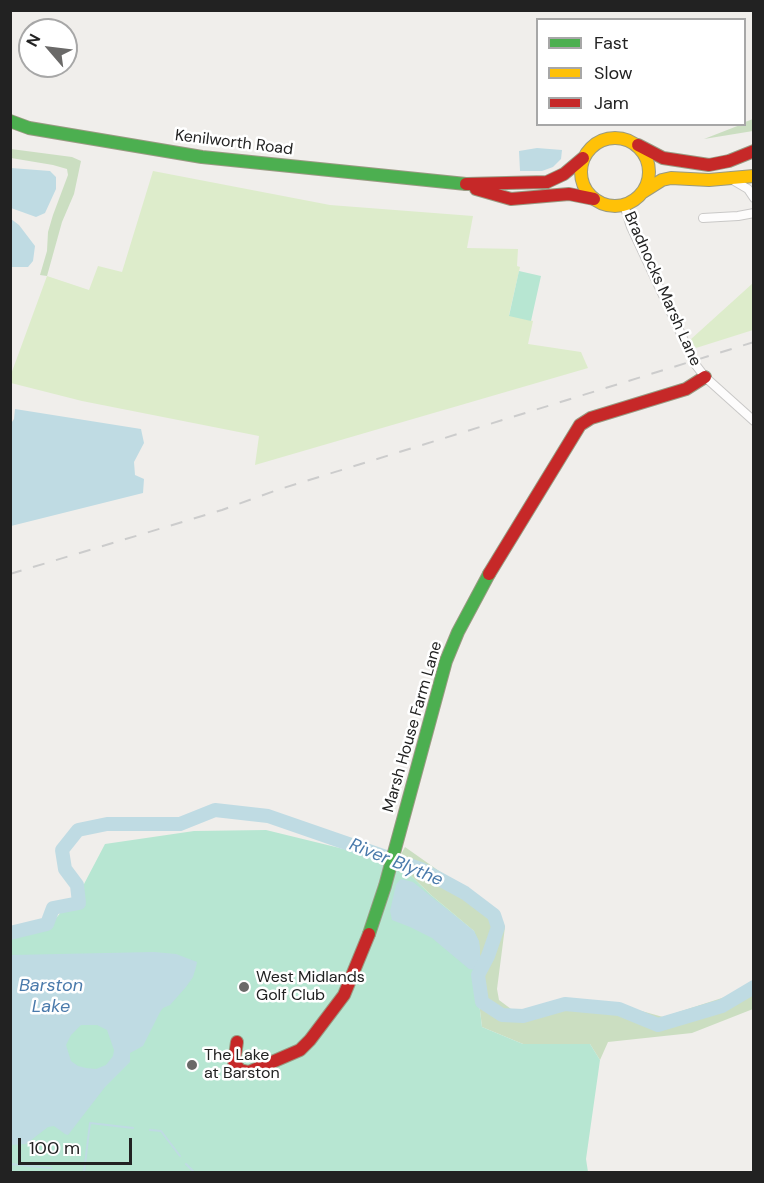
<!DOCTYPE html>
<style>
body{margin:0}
#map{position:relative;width:764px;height:1183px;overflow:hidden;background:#f0eeeb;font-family:"DM Sans",sans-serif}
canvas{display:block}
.frame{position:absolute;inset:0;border:12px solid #222;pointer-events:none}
.legend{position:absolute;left:536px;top:18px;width:210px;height:108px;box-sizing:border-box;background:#fff;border:2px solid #a7a7a7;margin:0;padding:8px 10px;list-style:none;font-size:18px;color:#222}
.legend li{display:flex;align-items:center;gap:12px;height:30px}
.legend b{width:30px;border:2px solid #a7a7a7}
.north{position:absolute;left:18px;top:18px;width:60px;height:60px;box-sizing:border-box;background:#fff;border:2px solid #a7a7a7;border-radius:50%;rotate:298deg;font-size:16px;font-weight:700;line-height:24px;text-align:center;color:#222}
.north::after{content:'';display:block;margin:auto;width:21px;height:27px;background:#6a6968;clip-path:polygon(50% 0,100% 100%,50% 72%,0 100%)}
.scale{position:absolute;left:18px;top:1138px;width:114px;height:27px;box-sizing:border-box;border:3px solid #222;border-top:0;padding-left:8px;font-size:18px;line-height:21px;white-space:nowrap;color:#222;-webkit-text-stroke:4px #fff;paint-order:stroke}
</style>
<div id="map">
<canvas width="764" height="1183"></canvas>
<div class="frame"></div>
<ul class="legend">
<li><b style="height:8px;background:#4caf50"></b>Fast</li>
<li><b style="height:8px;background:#ffc107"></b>Slow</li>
<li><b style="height:8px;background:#c62828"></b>Jam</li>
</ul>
<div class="north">N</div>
<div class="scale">100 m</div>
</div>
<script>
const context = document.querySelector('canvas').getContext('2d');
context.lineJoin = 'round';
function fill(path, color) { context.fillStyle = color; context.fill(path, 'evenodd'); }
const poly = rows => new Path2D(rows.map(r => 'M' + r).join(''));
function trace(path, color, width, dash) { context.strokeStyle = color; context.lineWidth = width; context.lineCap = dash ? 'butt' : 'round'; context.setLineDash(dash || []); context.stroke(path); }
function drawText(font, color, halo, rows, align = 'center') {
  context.font = font + ' "DM Sans",sans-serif'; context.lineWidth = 5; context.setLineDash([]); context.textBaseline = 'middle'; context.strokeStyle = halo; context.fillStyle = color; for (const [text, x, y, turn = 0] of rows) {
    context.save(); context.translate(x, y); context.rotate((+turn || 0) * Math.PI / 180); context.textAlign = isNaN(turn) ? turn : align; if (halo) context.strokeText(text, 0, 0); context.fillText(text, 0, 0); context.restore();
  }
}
fill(poly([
 [153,171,330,205,473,216,467,248,518,249,517,266,520,267,509,315,533,321,528,344,581,352,588,368,255,465,259,436,82,401,11,383,10,377,47,276,89,290,98,266,122,272],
 [753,283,753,330,696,348,690,340]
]), '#ddeccb');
fill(poly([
 [753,119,753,131,704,139,740,125,744,124,745,122],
 [11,149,72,157,81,161,74,194,62,222,47,276,40,275,47,251,48,232,53,215,68,175,67,169,53,165,11,158],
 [405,847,500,914,505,927,497,989,499,1000,511,1009,532,1009,548,1003,613,1003,663,1017,725,997,753,981,753,1009,692,1033,608,1042,600,1060,590,1044,523,1044,482,1027,475,970,480,959,474,931,431,895,397,862]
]), '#cbdec1');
fill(poly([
 [519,271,541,276,531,321,509,316],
 [266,830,397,862,431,895,474,931,479,941,480,959,475,970,482,1027,523,1044,590,1044,600,1060,586,1159,588,1172,11,1172,11,935,48,928,84,884,105,844,194,831]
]), '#b7e6d2');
fill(poly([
 [537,148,562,150,561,159,553,167,542,171,520,171,519,151],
 [11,168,50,171,56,177,56,189,45,213,36,217,11,208],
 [11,219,19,225,35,246,33,261,28,267,11,267],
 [15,409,141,429,144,443,134,462,135,475,144,479,143,493,11,526,10,425,14,419],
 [401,879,413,882,474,931,479,941,480,948,480,959,475,970,469,969,432,938,410,927,392,920,390,911,393,898,396,884],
 [154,952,176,954,197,962,196,967,193,977,186,987,170,1005,163,1008,160,1012,143,1046,130,1053,130,1062,105,1087,68,1135,65,1134,54,1126,48,1127,26,1144,11,1145,11,955],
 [81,1025,97,1025,107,1030,114,1050,113,1056,106,1065,96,1069,86,1068,78,1066,71,1061,66,1045,71,1035]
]), '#bfdbe3');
trace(poly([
 [150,1130,161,1131,180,1156],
 [62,1163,85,1164,90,1123,133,1128],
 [10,1164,51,1168],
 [186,1164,194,1172],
 [84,1172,85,1164]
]), '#bfdbe3', 2);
trace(poly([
 [10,933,47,924,53,908,79,903,77,885,65,869,62,850,78,830,107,824,180,824,215,810,268,816,421,869,465,893,494,915,498,927,488,956,478,975,482,1002,502,1015,523,1016,565,1004,619,1009,658,1025,722,1006,754,987]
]), '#bfdbe3', 14);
const street = poly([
 [731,179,748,189,754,198],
 [624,205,631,227,695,364,705,377,754,421],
 [703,218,738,216,754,213]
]);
const fast = poly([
 [10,121,29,128,202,157,466,184],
 [369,934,385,886,446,661,458,632,489,574]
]);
const slow = poly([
 '581 172a34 34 0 1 1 68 0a34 34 0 1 1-68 0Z',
 [643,192,662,180,671,178,709,180,754,176]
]);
const jam = poly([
 [638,145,663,158,709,165,729,161,754,151],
 [466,184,547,182,564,174,583,158],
 [476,189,511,199,569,194,594,199],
 [489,574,580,425,591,418,686,389,705,377],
 [237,1042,234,1062,240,1070,249,1072,300,1050,310,1040,344,995,369,934]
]);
trace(street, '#c9c8c7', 10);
trace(fast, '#999a82', 14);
trace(slow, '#999a82', 14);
trace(jam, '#999a82', 14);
trace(street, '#fdfcfc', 8);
trace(fast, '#4caf50', 12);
trace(slow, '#ffc107', 12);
trace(jam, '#c62828', 12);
trace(poly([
 [10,574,222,510,277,490,754,342]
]), '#ccc', 2, [12, 12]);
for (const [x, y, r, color] of [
 [244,987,6,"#6a6968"],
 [192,1065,6,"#6a6968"]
]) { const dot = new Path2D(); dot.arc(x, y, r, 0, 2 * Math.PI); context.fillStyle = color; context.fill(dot); trace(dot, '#fff', 2); }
drawText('16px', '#222', '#fff', [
 ["Kenilworth Road",234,143,7],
 ["Bradnocks Marsh Lane",662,289,66],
 ["Marsh House Farm Lane",413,727,-74]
]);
drawText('16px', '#222', '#fff', [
 ["West Midlands",256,978],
 ["Golf Club",256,996],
 ["The Lake",204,1056],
 ["at Barston",204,1074]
], 'left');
drawText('italic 18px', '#4a7aab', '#fff', [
 ["River Blythe",396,863,22],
 ["Barston",51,986],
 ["Lake",51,1007]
]);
</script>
